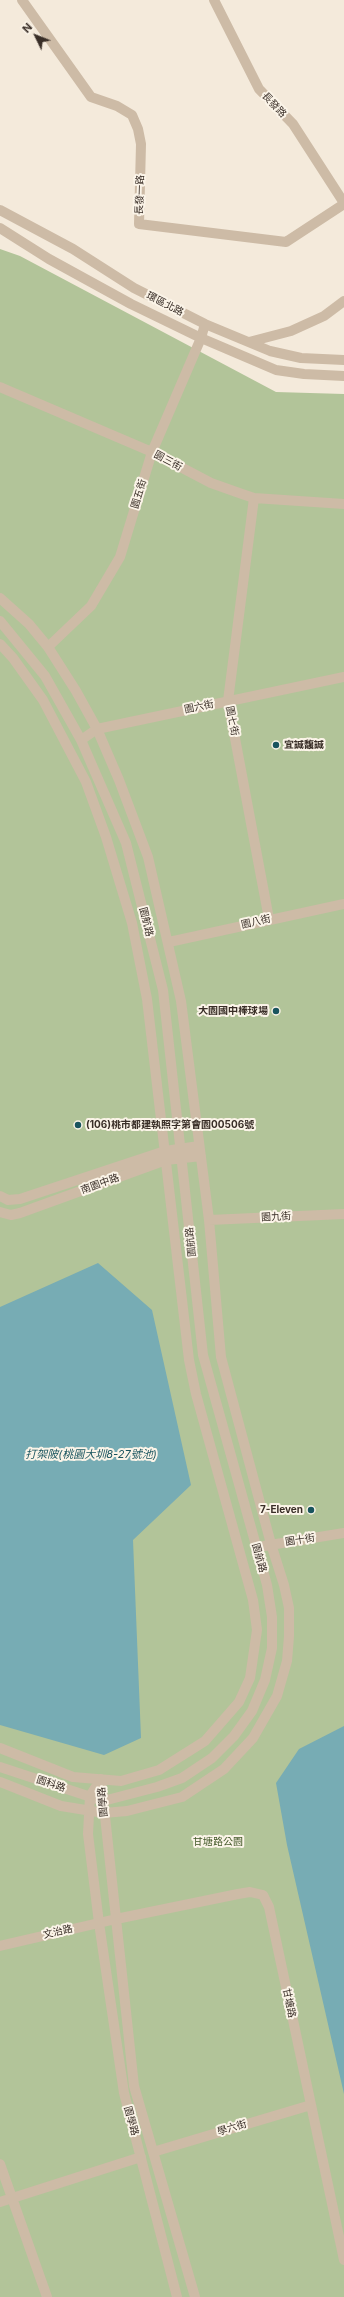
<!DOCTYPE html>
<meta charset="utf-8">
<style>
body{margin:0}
#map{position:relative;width:344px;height:2297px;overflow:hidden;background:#f4eadb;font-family:Inter,sans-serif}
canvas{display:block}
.north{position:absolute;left:16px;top:16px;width:40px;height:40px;-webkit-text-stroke:3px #fbf4e8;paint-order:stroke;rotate:313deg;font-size:11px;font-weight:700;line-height:16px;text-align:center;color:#392e27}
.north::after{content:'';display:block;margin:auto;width:14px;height:18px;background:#392e27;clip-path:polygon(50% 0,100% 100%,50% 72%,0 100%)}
</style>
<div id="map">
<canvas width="344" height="2297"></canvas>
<div class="north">N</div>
</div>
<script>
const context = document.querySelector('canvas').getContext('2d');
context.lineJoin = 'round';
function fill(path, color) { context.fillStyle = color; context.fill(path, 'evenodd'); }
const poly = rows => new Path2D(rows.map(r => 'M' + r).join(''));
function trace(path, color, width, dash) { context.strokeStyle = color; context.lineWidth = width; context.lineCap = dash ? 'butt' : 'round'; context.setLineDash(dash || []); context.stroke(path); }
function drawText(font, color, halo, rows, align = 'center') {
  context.font = font + ' Inter,"Noto Sans TC",sans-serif'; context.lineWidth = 4; context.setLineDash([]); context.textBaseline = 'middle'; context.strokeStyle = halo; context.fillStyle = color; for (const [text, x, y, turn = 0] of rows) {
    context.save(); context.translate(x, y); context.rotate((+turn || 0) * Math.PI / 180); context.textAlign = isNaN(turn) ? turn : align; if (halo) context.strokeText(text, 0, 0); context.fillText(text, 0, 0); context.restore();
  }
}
fill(poly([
 [0,249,20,256,276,392,344,394,344,2297,0,2297]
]), '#b2c499');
fill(poly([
 [98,1263,152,1310,191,1485,133,1540,141,1738,104,1755,0,1725,0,1307],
 [344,1726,344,2094,287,1845,276,1783,299,1749]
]), '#77acb4');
trace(poly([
 [22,0,91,97,117,106,132,115,138,129,141,144,139,224,286,242,344,204],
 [214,0,259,89,293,124,344,203],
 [0,210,73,249,134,288,205,324,270,351,301,358,344,360],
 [0,228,49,259,131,304,201,338,276,370,304,374,344,376],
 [249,342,291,331,324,316,344,301],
 [0,387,152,452,211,483,242,494,254,498,344,504],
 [254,498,228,701,269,919],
 [0,598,29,624,48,647,76,691,97,729,119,780,148,857,181,1001,209,1220,221,1357,271,1544,284,1585,289,1608,289,1636,287,1661,277,1696,253,1738,224,1769,182,1797,127,1811,104,1813,61,1806,0,1782],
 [0,621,45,676,81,740,126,843,163,990,203,1355,267,1585,272,1617,272,1648,265,1680,252,1711,234,1736,212,1758,182,1778,157,1787,103,1801,0,1767],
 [0,644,13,658,43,700,86,782,106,837,132,923,147,999,189,1360,196,1394,253,1600,257,1630,250,1678,239,1702,205,1741,159,1770,121,1781,73,1777,0,1748],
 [48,647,91,606,120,557,152,452,201,338,205,324],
 [81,740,97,729,344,677],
 [169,942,344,904],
 [0,1196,8,1200,20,1199,165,1151,199,1146],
 [0,1212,11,1215,20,1213,166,1160,201,1156],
 [209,1220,344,1214],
 [264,1546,344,1533],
 [101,1779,90,1796,88,1834,99,1923,124,2093,177,2297],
 [101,1779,134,2086,195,2297],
 [0,1946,116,1919,238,1894,250,1892,263,1895,269,1907,344,2260],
 [153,2152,311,2105],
 [0,2164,47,2297],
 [0,2202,141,2157]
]), '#cdbba6', 10);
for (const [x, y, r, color] of [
 [276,745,4,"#19545e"],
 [276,1011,4,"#19545e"],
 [78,1125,4,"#19545e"],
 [311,1510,4,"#19545e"]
]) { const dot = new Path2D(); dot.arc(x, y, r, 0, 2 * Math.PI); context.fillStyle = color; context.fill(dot); trace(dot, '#fbf4e8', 1.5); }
drawText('10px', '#392e27', '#fbf4e8', [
 ["長發路",274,105,46],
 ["長發一路",140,195,-88],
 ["環區北路",165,304,27],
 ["園三街",168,461,28],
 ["園五街",139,494,-73],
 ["園六街",199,707,-12],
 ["園七街",232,721,79],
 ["園航路",146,922,76],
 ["園八街",256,922,-13],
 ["南園中路",100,1184,-20],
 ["園九街",276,1217,-3],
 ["園航路",191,1242,-96],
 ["園十街",300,1540,-9],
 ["園航路",259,1558,75],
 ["園科路",51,1784,18],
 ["園學路",103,1802,-95],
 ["文治路",58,1932,-13],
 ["甘塘路",289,2003,78],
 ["園學路",131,2121,75],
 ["學六街",232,2128,-17]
]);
drawText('bold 10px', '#392e27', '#fbf4e8', [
 ["宜誠馥誠",284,745],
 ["大園國中棒球場",268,1011,"right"],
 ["(106)桃市都建執照字第會園00506號",86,1125],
 ["7-Eleven",303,1510,"right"]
], 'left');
drawText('10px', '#435929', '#fbf4e8', [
 ["甘塘路公園",218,1842]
]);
drawText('italic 11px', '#19545e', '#fbf4e8', [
 ["打架陂(桃園大圳8-27號池)",91,1455]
]);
</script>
